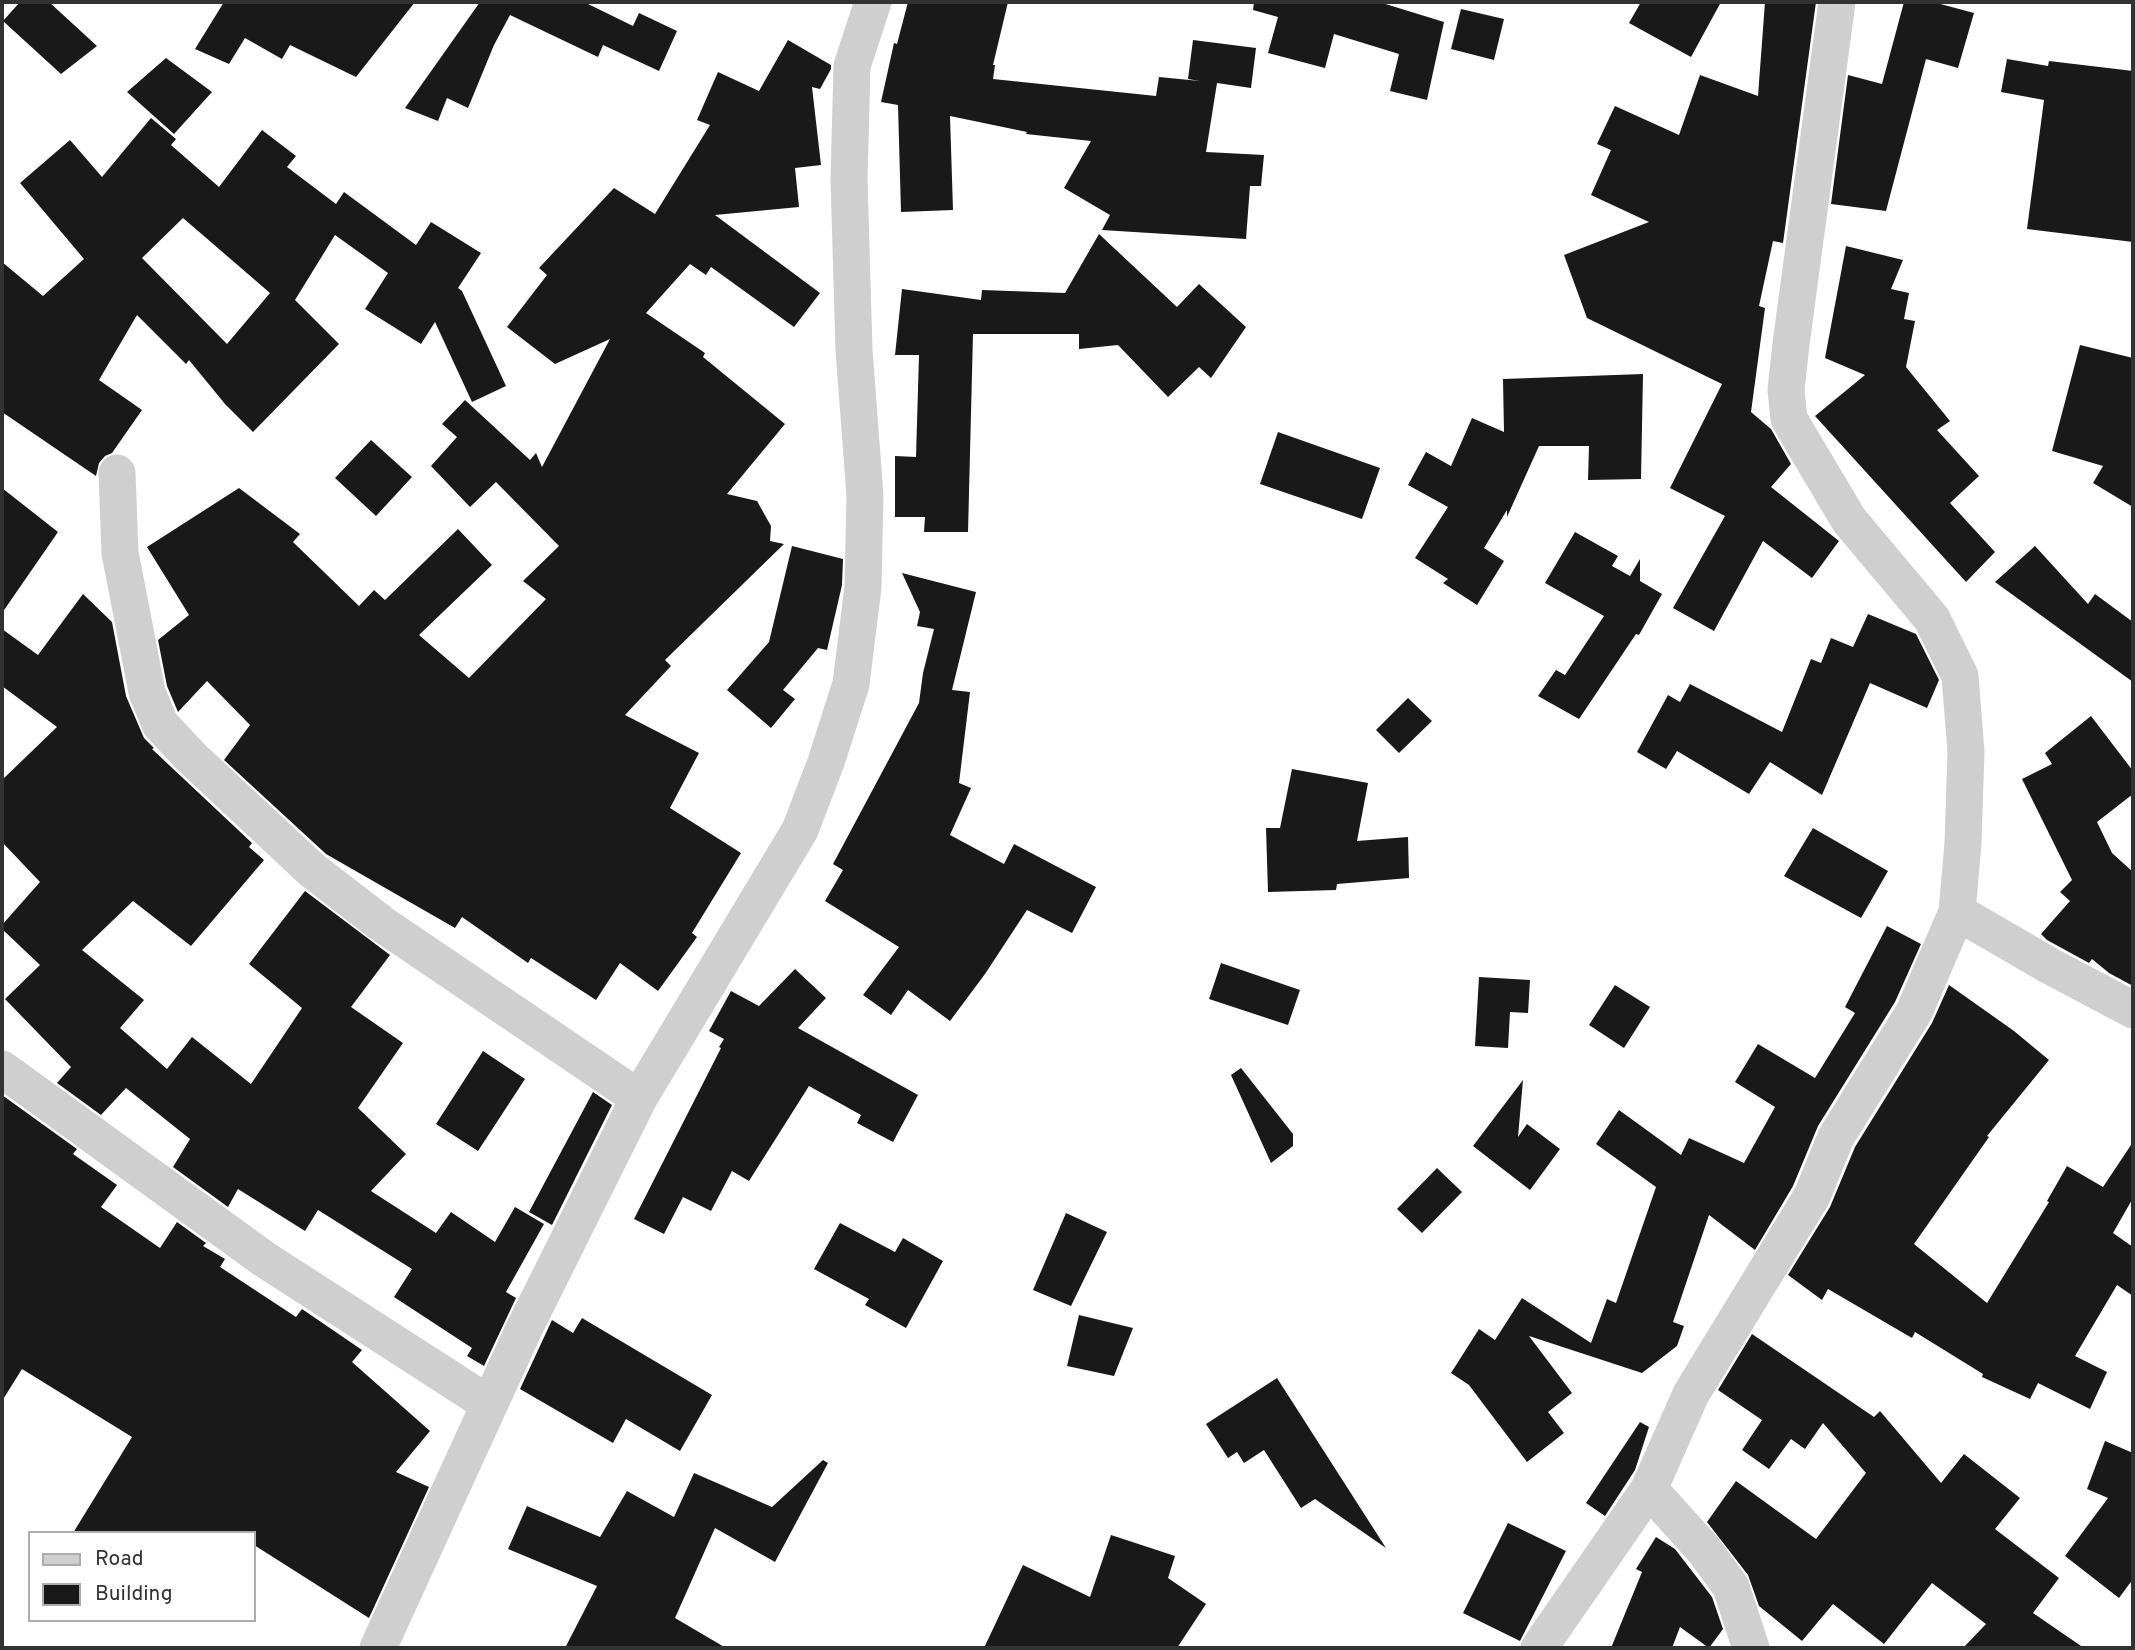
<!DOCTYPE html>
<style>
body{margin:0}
#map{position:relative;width:2135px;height:1650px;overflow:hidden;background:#fff;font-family:Overpass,sans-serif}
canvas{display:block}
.frame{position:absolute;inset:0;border:4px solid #323232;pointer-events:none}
.legend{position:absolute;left:28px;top:1531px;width:228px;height:91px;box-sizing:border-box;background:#fff;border:2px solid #adadad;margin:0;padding:9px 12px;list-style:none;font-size:21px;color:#323232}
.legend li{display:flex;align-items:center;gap:14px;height:35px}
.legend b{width:35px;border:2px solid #adadad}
</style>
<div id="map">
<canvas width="2135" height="1650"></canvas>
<div class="frame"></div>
<ul class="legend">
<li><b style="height:9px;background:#cfcfcf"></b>Road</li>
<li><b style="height:19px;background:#191919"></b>Building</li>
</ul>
</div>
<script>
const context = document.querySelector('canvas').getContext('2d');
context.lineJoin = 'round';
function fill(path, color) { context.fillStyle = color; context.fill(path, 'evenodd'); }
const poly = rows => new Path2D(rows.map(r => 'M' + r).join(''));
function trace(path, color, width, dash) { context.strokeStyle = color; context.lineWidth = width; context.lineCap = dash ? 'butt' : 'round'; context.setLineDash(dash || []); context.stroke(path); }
fill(poly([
 [20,2,49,2,97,46,61,74,3,21],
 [224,2,415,2,356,77,290,45,282,59,245,38,229,64,195,49],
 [480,2,584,2,633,26,639,13,677,31,659,71,603,45,598,57,510,15,494,45,468,108,447,98,438,121,405,108],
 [908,2,1008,2,993,65,995,65,993,79,1156,96,1159,77,1200,81,1188,79,1193,40,1256,48,1251,88,1217,83,1206,152,1264,155,1261,186,1250,186,1246,239,1102,230,1110,215,1064,188,1091,141,1026,134,1027,132,950,116,953,210,901,212,898,105,881,102,894,43,897,44],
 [1254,2,1379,2,1444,22,1427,100,1390,91,1399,54,1334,34,1325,68,1268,53,1278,17,1253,10],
 [1641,2,1721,2,1691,57,1629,23],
 [1765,2,1816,2,1783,243,1773,241,1759,306,1765,308,1751,412,1771,429,1791,464,1771,487,1839,541,1812,578,1763,541,1714,631,1673,608,1725,516,1670,488,1722,384,1587,318,1564,255,1649,222,1591,195,1611,150,1597,144,1615,106,1679,135,1700,75,1758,96],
 [1904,2,1933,2,1974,13,1958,68,1926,59,1886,211,1831,204,1848,75,1882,84],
 [1461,9,1504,19,1494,60,1451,49],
 [788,40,831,65,831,69,820,89,812,87,821,165,795,168,799,207,715,215,820,293,794,327,711,267,706,275,690,264,646,313,705,353,703,357,785,424,727,494,757,501,771,526,770,541,784,544,665,660,671,666,625,715,699,753,670,808,741,853,692,933,697,937,658,991,620,963,596,1000,531,958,528,963,462,917,455,928,326,854,224,760,250,725,207,681,178,712,167,686,158,640,189,615,147,547,239,488,300,534,293,542,359,606,374,590,385,600,458,529,492,565,419,635,469,678,546,599,523,581,559,546,496,482,470,507,431,466,457,437,442,424,465,400,530,460,536,453,542,467,610,339,555,364,507,327,547,275,539,268,614,188,655,214,710,125,697,120,718,72,759,91],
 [166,58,212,92,174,134,127,92],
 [2007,59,2048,66,2049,61,2133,71,2133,242,2027,229,2044,100,2001,92],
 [151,118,176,139,171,145,219,187,262,130,296,156,287,167,336,204,344,192,416,245,431,222,481,253,458,288,462,291,506,386,472,402,435,322,421,344,365,309,388,273,335,235,295,300,339,344,253,432,225,404,189,360,186,364,137,315,99,380,142,410,112,453,105,456,99,463,96,476,2,412,2,262,43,296,84,259,20,183,70,140,102,177],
 [183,218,270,293,227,344,142,258],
 [1099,234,1177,307,1199,284,1246,327,1211,378,1199,367,1168,397,1118,345,1079,349,1079,334,973,334,968,532,924,532,925,517,895,517,895,456,916,457,919,355,895,355,902,289,981,300,982,290,1065,293],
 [1846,246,1903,260,1891,289,1909,293,1904,319,1915,321,1906,367,1950,421,1937,430,1979,476,1950,503,1995,552,1966,582,1815,416,1865,375,1825,358],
 [2080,345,2133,358,2133,507,2093,483,2103,466,2052,451],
 [1643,374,1641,479,1588,480,1589,446,1539,446,1507,517,1507,510,1484,548,1504,561,1477,605,1443,583,1448,579,1415,558,1448,507,1408,485,1426,452,1451,466,1472,418,1504,432,1503,379],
 [1278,432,1380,468,1362,519,1260,484],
 [371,440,412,477,376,516,335,478],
 [2,488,58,532,2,613],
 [1575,532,1618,556,1612,566,1630,576,1640,559,1640,581,1662,594,1639,635,1636,634,1579,719,1538,696,1556,670,1565,675,1604,616,1545,583],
 [792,546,843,559,842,585,827,650,818,648,783,690,795,699,771,728,727,690,769,642],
 [2035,546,2088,604,2095,594,2133,622,2133,682,1995,582],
 [902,573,976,592,952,690,970,692,959,783,971,788,950,835,1004,864,1014,844,1096,887,1072,933,1027,910,985,974,950,1021,908,990,891,1015,863,995,899,947,825,901,843,870,833,864,919,703,923,673,934,629,917,626,920,612],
 [83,594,112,622,126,696,144,738,154,748,152,749,252,843,249,847,264,860,191,946,133,901,82,950,144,1000,120,1028,167,1069,192,1037,251,1084,302,1008,249,964,305,891,390,955,351,1007,403,1043,358,1108,406,1154,371,1191,436,1233,451,1212,495,1242,515,1207,544,1224,506,1292,516,1298,484,1366,467,1356,472,1348,394,1297,412,1269,318,1210,305,1231,238,1189,228,1207,173,1167,190,1139,126,1088,101,1115,57,1083,71,1067,5,999,40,965,2,929,2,925,40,882,2,842,2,780,57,727,2,686,2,629,38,655],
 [1868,614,1916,634,1939,680,1927,708,1870,683,1822,795,1770,762,1749,794,1677,751,1666,769,1637,752,1668,695,1680,702,1690,684,1782,732,1811,659,1821,663,1831,638,1853,647],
 [1408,698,1432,721,1399,753,1376,730],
 [2091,716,2133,771,2133,794,2097,822,2112,853,2133,872,2133,986,2109,973,2092,959,2089,963,2047,940,2041,934,2070,901,2060,892,2072,880,2022,779,2052,764,2045,753],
 [1292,769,1368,783,1357,841,1408,837,1409,878,1337,884,1336,890,1268,892,1266,828,1280,828],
 [1813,828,1888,871,1861,918,1784,876],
 [1887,926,1921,944,1895,1002,1818,1126,1793,1186,1755,1250,1709,1215,1673,1322,1684,1326,1677,1346,1642,1373,1529,1336,1572,1393,1548,1412,1564,1433,1527,1462,1469,1385,1451,1373,1479,1329,1495,1340,1522,1298,1591,1343,1607,1299,1616,1303,1656,1187,1596,1144,1619,1110,1681,1155,1689,1138,1744,1163,1775,1107,1735,1082,1758,1044,1815,1078,1855,1013,1845,1007],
 [1221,963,1300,990,1288,1025,1209,999],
 [795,969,826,998,798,1028,918,1095,893,1142,857,1123,861,1115,809,1086,749,1181,732,1171,711,1211,683,1197,664,1234,634,1219,721,1048,719,1047,724,1039,709,1031,731,991,759,1006],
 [1479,977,1530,980,1528,1013,1510,1012,1508,1048,1475,1046],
 [1615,985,1650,1007,1624,1048,1589,1025],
 [1949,985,2014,1031,2049,1060,1987,1136,1989,1137,1914,1244,1987,1303,2049,1202,2047,1201,2067,1166,2103,1187,2133,1142,2133,1198,2113,1233,2133,1247,2133,1296,2117,1285,2075,1356,2107,1372,2090,1409,2038,1383,2030,1399,1982,1377,1983,1374,1915,1332,1912,1338,1828,1289,1822,1300,1788,1275,1830,1207,1855,1147,1932,1023],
 [483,1051,525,1079,478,1151,436,1124],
 [1241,1068,1293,1134,1293,1146,1271,1163,1231,1075],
 [1523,1080,1518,1137,1527,1124,1560,1149,1530,1190,1473,1146],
 [593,1092,612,1105,552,1225,529,1212],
 [2,1095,77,1149,73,1154,117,1185,101,1207,160,1248,177,1222,206,1243,203,1246,225,1259,220,1267,296,1317,302,1309,362,1350,352,1362,430,1431,396,1472,429,1487,369,1618,254,1545,254,1533,73,1533,132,1437,22,1369,2,1401],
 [1437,1168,1462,1192,1422,1233,1397,1209],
 [1066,1213,1107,1232,1071,1306,1033,1290],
 [840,1223,895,1252,903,1238,943,1261,906,1328,865,1305,869,1299,814,1269],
 [1079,1315,1133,1328,1114,1376,1067,1366],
 [582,1318,712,1395,680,1451,626,1419,613,1443,520,1389,552,1320,573,1333],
 [1752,1334,1874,1417,1880,1411,1941,1483,1964,1454,2020,1498,1995,1529,2059,1578,2033,1613,2084,1648,1963,1648,1986,1624,1932,1583,1884,1644,1833,1604,1802,1641,1759,1606,1748,1575,1707,1522,1736,1481,1816,1539,1866,1473,1823,1423,1805,1449,1791,1439,1769,1469,1742,1450,1762,1420,1718,1390],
 [1277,1378,1386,1548,1315,1499,1301,1508,1264,1450,1244,1463,1237,1452,1228,1458,1206,1424],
 [1640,1422,1649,1427,1635,1470,1605,1516,1586,1503],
 [2105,1441,2133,1453,2133,1579,2119,1598,2065,1556,2108,1498,2087,1489],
 [823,1460,828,1463,775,1562,715,1528,675,1618,726,1648,565,1648,597,1586,508,1549,527,1506,600,1537,627,1491,674,1517,694,1473,772,1507],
 [1508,1523,1566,1551,1520,1641,1463,1613],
 [1111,1535,1175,1556,1168,1578,1206,1604,1177,1648,984,1648,1023,1565,1090,1597],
 [1656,1537,1675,1549,1712,1597,1723,1629,1709,1648,1680,1627,1672,1648,1611,1648,1642,1572,1636,1569]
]), '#191919');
trace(poly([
 [117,473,120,553,147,692,160,724,191,757,312,870,382,924,639,1098],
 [1957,912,2050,966,2133,1010],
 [2,1069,264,1259,489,1404],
 [1649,1489,1704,1550,1731,1587,1751,1648],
 [378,1648,523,1331,639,1098,800,830,826,762,851,684,863,587,865,496,854,350,849,179,852,66,873,2],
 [1539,1648,1649,1489,1691,1394,1812,1196,1836,1137,1914,1012,1957,912,1963,843,1966,752,1960,676,1932,619,1849,520,1789,419,1786,390,1791,344,1837,2]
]), '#cfcfcf', 37);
</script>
